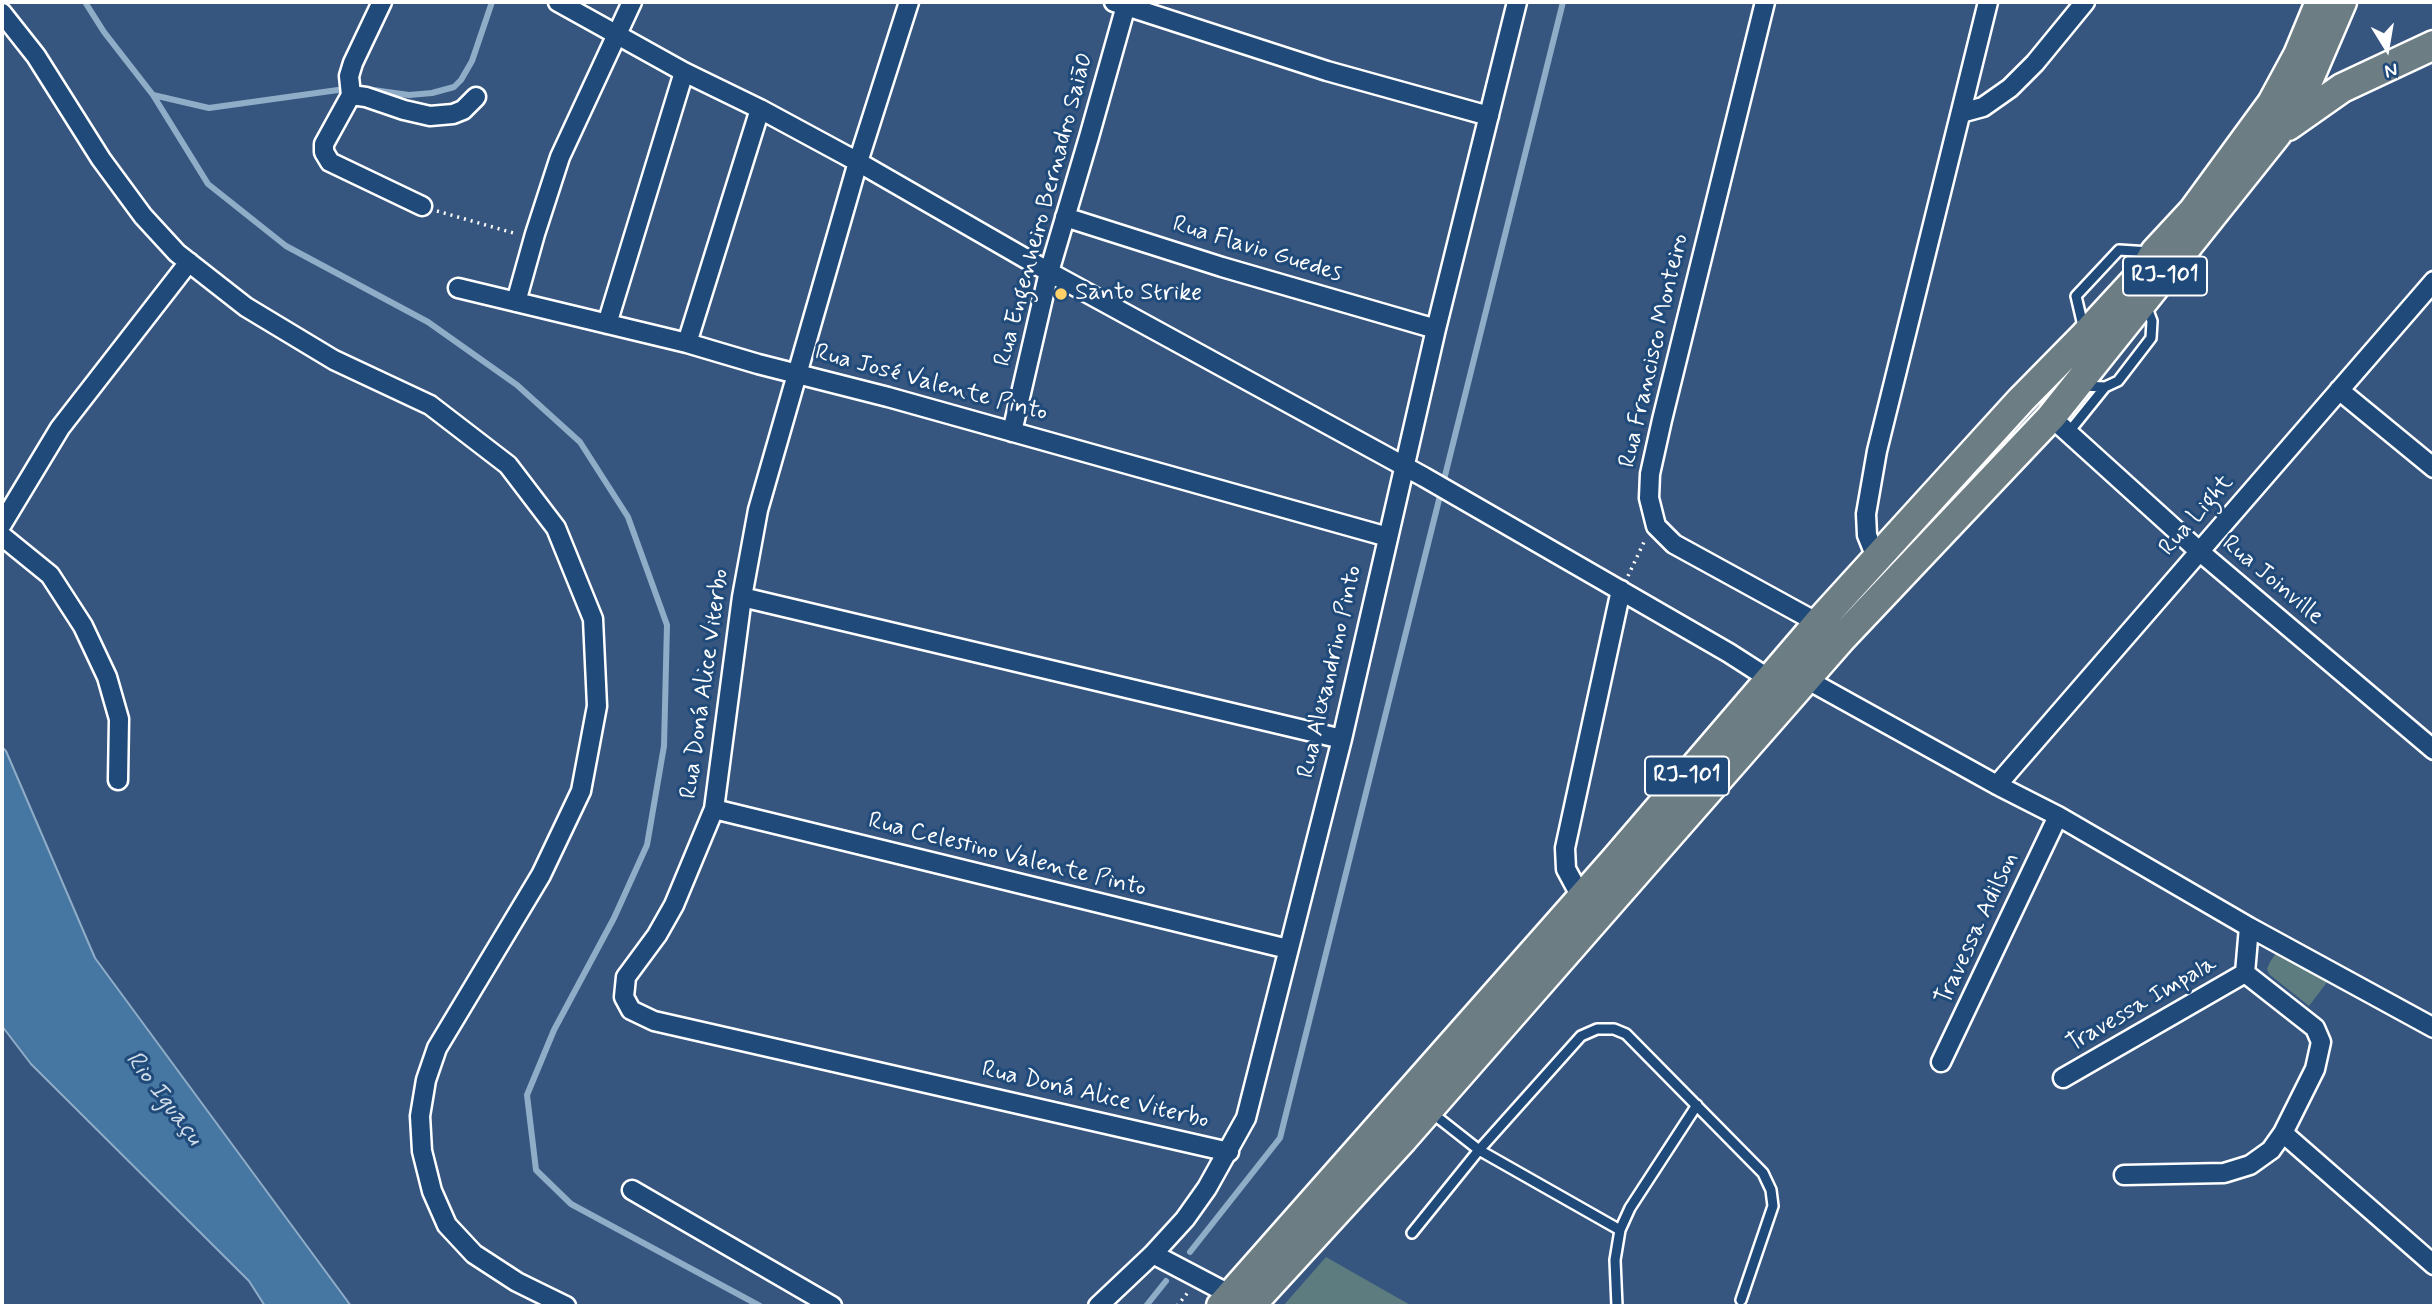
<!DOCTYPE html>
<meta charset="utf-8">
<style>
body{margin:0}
#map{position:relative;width:2436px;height:1308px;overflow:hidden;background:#365680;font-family:Mynerve,sans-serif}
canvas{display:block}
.frame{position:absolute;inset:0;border:4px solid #fff;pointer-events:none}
.north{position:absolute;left:2352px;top:14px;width:70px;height:70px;-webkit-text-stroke:5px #1f4a7a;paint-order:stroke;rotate:169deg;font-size:19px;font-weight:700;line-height:28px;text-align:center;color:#fff}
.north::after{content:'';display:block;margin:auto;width:24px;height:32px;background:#fff;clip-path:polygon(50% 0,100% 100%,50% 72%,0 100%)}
</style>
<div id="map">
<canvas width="2436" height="1308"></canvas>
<div class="frame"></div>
<div class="north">N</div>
</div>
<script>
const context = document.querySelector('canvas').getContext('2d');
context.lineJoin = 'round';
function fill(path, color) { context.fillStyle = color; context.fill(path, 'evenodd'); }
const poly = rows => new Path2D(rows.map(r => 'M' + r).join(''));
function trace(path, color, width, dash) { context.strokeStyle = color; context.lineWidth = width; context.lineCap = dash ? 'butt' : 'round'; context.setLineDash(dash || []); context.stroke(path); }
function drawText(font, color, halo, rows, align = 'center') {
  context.font = font + ' Mynerve,sans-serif'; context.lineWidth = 6; context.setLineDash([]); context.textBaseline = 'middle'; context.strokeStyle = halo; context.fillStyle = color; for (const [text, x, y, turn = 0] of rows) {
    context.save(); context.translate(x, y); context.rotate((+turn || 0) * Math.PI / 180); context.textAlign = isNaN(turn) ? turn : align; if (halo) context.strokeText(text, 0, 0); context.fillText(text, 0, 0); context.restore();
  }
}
fill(poly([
 [2284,952,2331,977,2309,1006,2269,974,2267,969,2270,962,2276,953],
 [1326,1257,1412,1306,1283,1306]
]), '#5c7c80');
const water = poly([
 [2,747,6,751,95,958,351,1306,265,1306,249,1281,31,1064,2,1026,2,747]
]);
fill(water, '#4676a2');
trace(water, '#90adc7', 2);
trace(poly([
 [85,2,104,32,153,95,209,108,338,90],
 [366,89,409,95,432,93,454,87,461,80,472,61,492,2],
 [153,95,208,184,286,246,428,322,517,385,580,442,628,517,667,625,664,746,647,845,614,918,554,1030,527,1095,536,1170,571,1204,760,1306],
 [1190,1252,1280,1138,1563,2],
 [1146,1306,1166,1281]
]), '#90adc7', 6);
const lane = poly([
 [2084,330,2076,296,2119,250,2150,252],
 [2082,386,2105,387,2118,381,2151,338,2152,321,2146,305],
 [2068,433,2105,387],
 [1432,1113,1479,1150,1620,1230],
 [1412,1233,1479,1150,1581,1036,1597,1029,1614,1029,1626,1034,1763,1173,1771,1190,1773,1206,1741,1300],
 [1617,1306,1615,1260,1620,1230,1630,1208,1697,1105]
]);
const street = poly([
 [382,2,353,63,349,76,351,95,324,144,324,152,330,162,422,206],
 [558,2,684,72,760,109,858,162,1049,272,1424,477,1729,653,1771,680],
 [909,2,858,162,758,510,742,597,714,809,674,905,657,935,626,977,624,997,631,1010,654,1021,1229,1152],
 [1114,2,1327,71,1489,116],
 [1765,2,1662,420,1650,474,1649,498,1656,526,1674,544,1818,623],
 [2,13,36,56,101,159,143,216,177,253,246,307,334,360,430,405,508,465,556,528,593,619,597,706,581,791,541,875,437,1048,426,1080,420,1116,422,1151,432,1191,447,1225,474,1254,517,1282,566,1306],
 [351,95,366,97,404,110,430,116,453,114,463,110,476,97],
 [1961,113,1983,107,2010,88,2035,63,2085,2],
 [1065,217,1222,267,1436,329],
 [458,288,687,343,758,364,888,397,1388,537],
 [516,302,535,234,560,157,632,2],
 [607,324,684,72],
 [687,343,760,109],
 [2339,390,2434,468],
 [2051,417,2199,551,2434,750],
 [1012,432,1049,272,1089,137,1127,2],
 [2,524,60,428,189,262],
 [2,536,50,575,83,626,107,677,119,719,118,780],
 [1877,560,1867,535,1866,514,1877,451,1988,2],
 [742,597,1342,739],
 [1806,679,1997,785,2058,816,2249,927,2434,1028],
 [1997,785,2434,281],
 [714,809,1288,949],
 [1581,897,1566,869,1565,848,1621,590],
 [1941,1062,2058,816],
 [2063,1078,2245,973,2249,927],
 [2283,1133,2434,1265],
 [2124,1175,2224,1173,2250,1165,2271,1150,2283,1133,2315,1069,2321,1042,2315,1028,2245,973],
 [632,1190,832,1306],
 [1153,1254,1231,1295],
 [1098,1306,1153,1254,1185,1219,1207,1188,1246,1118,1342,739,1436,329,1517,2]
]);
const primary = poly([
 [2288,126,2342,88,2434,45],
 [1221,1306,1614,861,1818,623,2021,400,2085,335,2144,271,2155,252,2193,211,2272,103,2298,55,2320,2],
 [1250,1306,1403,1139,1841,639,2051,417,2277,134,2302,95,2342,2]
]);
trace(lane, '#fff', 14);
trace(street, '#fff', 23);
trace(primary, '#fff', 33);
trace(poly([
 [437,211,517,234],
 [1628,576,1644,542],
 [1177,1306,1189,1291]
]), '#fff', 3.5, [2, 5]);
trace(lane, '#1f4a7a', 9);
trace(street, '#1f4a7a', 18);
trace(primary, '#6d7d84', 28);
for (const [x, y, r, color] of [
 [1061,294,7,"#ffd166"]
]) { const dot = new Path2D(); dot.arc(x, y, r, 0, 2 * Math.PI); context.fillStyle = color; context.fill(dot); trace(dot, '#1f4a7a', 2.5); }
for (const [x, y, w] of [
 [2165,276,84],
 [1687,776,84]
]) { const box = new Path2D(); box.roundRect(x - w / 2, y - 19.5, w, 39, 5); context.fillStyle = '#1f4a7a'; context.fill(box); trace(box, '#fff', 2); }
drawText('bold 23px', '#fff', null, [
 ["RJ-101",2165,276],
 ["RJ-101",1687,776]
]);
drawText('24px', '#fff', '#1f4a7a', [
 ["Rua Engenheiro Bernadro Saiā0",1045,210,-75],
 ["Rua Flavio Guedes",1257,250,17],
 ["Rua Francisco Monteiro",1655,351,-77],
 ["Rua José Valente Pinto",931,384,15],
 ["Rua Light",2197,516,-49],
 ["Rua Joinville",2272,581,40],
 ["Rua Alexandrino Pinto",1331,672,-77],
 ["Rua Doná Alice Viterbo",706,684,-82],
 ["Rua Celestino Valente Pinto",1007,856,14],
 ["Travessa Adilson",1978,929,-65],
 ["Travessa Impala",2142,1005,-30],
 ["Rua Doná Alice Viterbo",1095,1096,13]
]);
drawText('24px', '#fff', '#1f4a7a', [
 ["Santo Strike",1075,294]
], 'left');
drawText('italic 26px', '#d1dde8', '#1f4a7a', [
 ["Rio Iguaçu",163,1099,53]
]);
</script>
